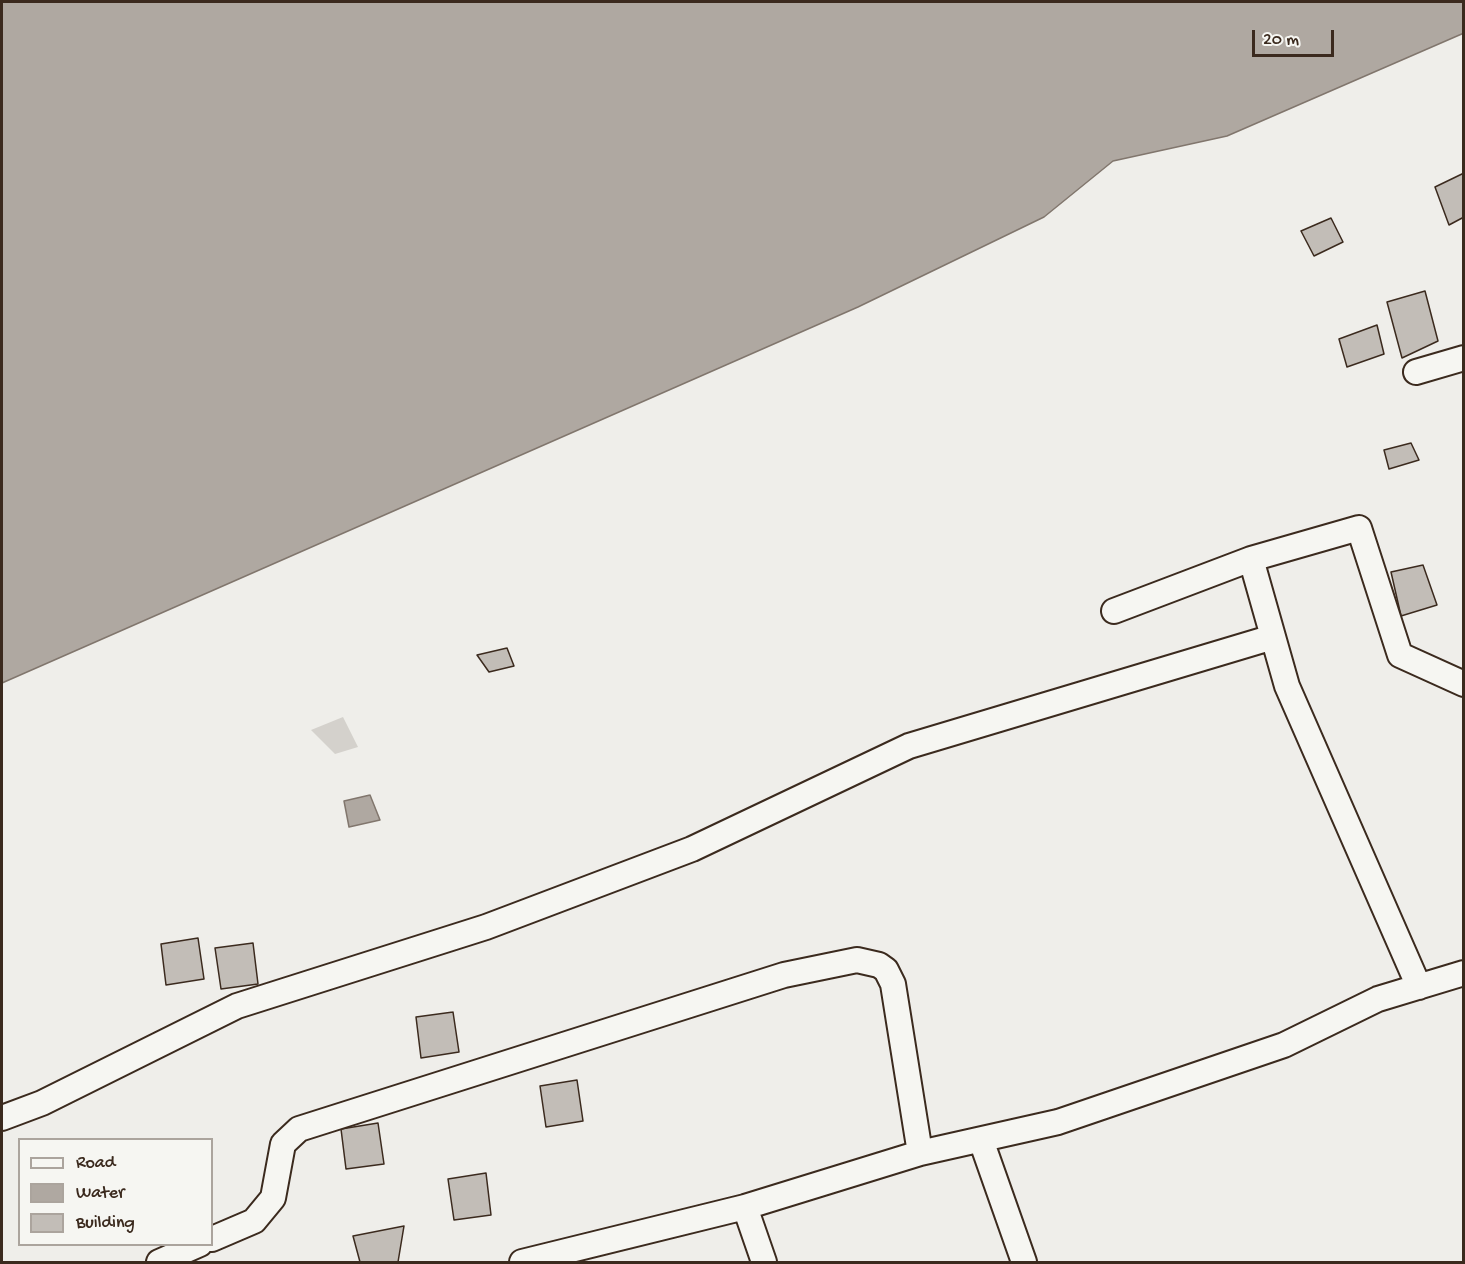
<!DOCTYPE html>
<style>
body{margin:0}
#map{position:relative;width:1465px;height:1264px;overflow:hidden;background:#efeeea;font-family:"Gochi Hand",sans-serif}
canvas{display:block}
.frame{position:absolute;inset:0;border:3px solid #3b2a1e;pointer-events:none}
.legend{position:absolute;left:18px;top:1138px;width:195px;height:108px;box-sizing:border-box;background:#f6f6f2;border:2px solid #aba49d;margin:0;padding:8px 10px;list-style:none;font-size:18px;color:#3b2a1e}
.legend li{display:flex;align-items:center;gap:12px;height:30px}
.legend b{width:30px;border:2px solid #aba49d}
.scale{position:absolute;left:1252px;top:30px;width:82px;height:27px;box-sizing:border-box;border:3px solid #3b2a1e;border-top:0;padding-left:8px;font-size:18px;line-height:21px;white-space:nowrap;color:#3b2a1e;-webkit-text-stroke:4px #f6f6f2;paint-order:stroke}
</style>
<div id="map">
<canvas width="1465" height="1264"></canvas>
<div class="frame"></div>
<ul class="legend">
<li><b style="height:8px;background:#f6f6f2"></b>Road</li>
<li><b style="height:16px;background:#afa8a1"></b>Water</li>
<li><b style="height:16px;background:#c2bdb7"></b>Building</li>
</ul>
<div class="scale">20 m</div>
</div>
<script>
const context = document.querySelector('canvas').getContext('2d');
context.lineJoin = 'round';
function fill(path, color) { context.fillStyle = color; context.fill(path, 'evenodd'); }
const poly = rows => new Path2D(rows.map(r => 'M' + r).join(''));
function trace(path, color, width, dash) { context.strokeStyle = color; context.lineWidth = width; context.lineCap = dash ? 'butt' : 'round'; context.setLineDash(dash || []); context.stroke(path); }
fill(poly([
 [343,717,358,747,335,754,311,730]
]), '#d4d1cc');
const water = poly([
 [2,2,1463,2,1464,33,1227,136,1113,161,1044,217,858,307,2,683,2,2],
 [370,795,380,820,349,827,344,801,370,795]
]);
fill(water, '#afa8a1');
trace(water, '#81766d', 1.5);
const building = poly([
 [1464,173,1464,217,1449,225,1435,187,1464,173],
 [1331,218,1343,242,1314,256,1301,231,1331,218],
 [1425,291,1438,341,1402,358,1387,302,1425,291],
 [1377,325,1384,354,1347,367,1339,339,1377,325],
 [1411,443,1419,460,1389,469,1384,450,1411,443],
 [1423,565,1437,605,1401,616,1391,572,1423,565],
 [507,648,514,666,489,672,477,655,507,648],
 [198,938,204,979,166,985,161,944,198,938],
 [253,943,258,984,221,989,215,948,253,943],
 [453,1012,459,1052,421,1058,416,1017,453,1012],
 [577,1080,583,1121,546,1127,540,1086,577,1080],
 [378,1123,384,1164,346,1169,341,1129,378,1123],
 [486,1173,491,1215,454,1220,448,1179,486,1173],
 [404,1226,398,1262,360,1262,353,1236,404,1226]
]);
fill(building, '#c2bdb7');
trace(building, '#3b2a1e', 1.5);
const street = poly([
 [1416,372,1464,358],
 [1251,559,1359,528,1400,655,1464,684],
 [1114,611,1251,559,1287,686,1419,987],
 [2,1118,42,1103,237,1006,486,927,692,849,909,746,1273,637],
 [981,1140,1024,1262],
 [745,1207,764,1262],
 [212,1239,254,1221,273,1198,283,1144,299,1129,784,975,857,960,879,965,886,970,893,984,920,1153],
 [159,1262,200,1244],
 [522,1262,745,1207,920,1153,1058,1122,1284,1045,1378,999,1464,973]
]);
trace(street, '#3b2a1e', 28);
trace(street, '#f6f6f2', 24);
</script>
